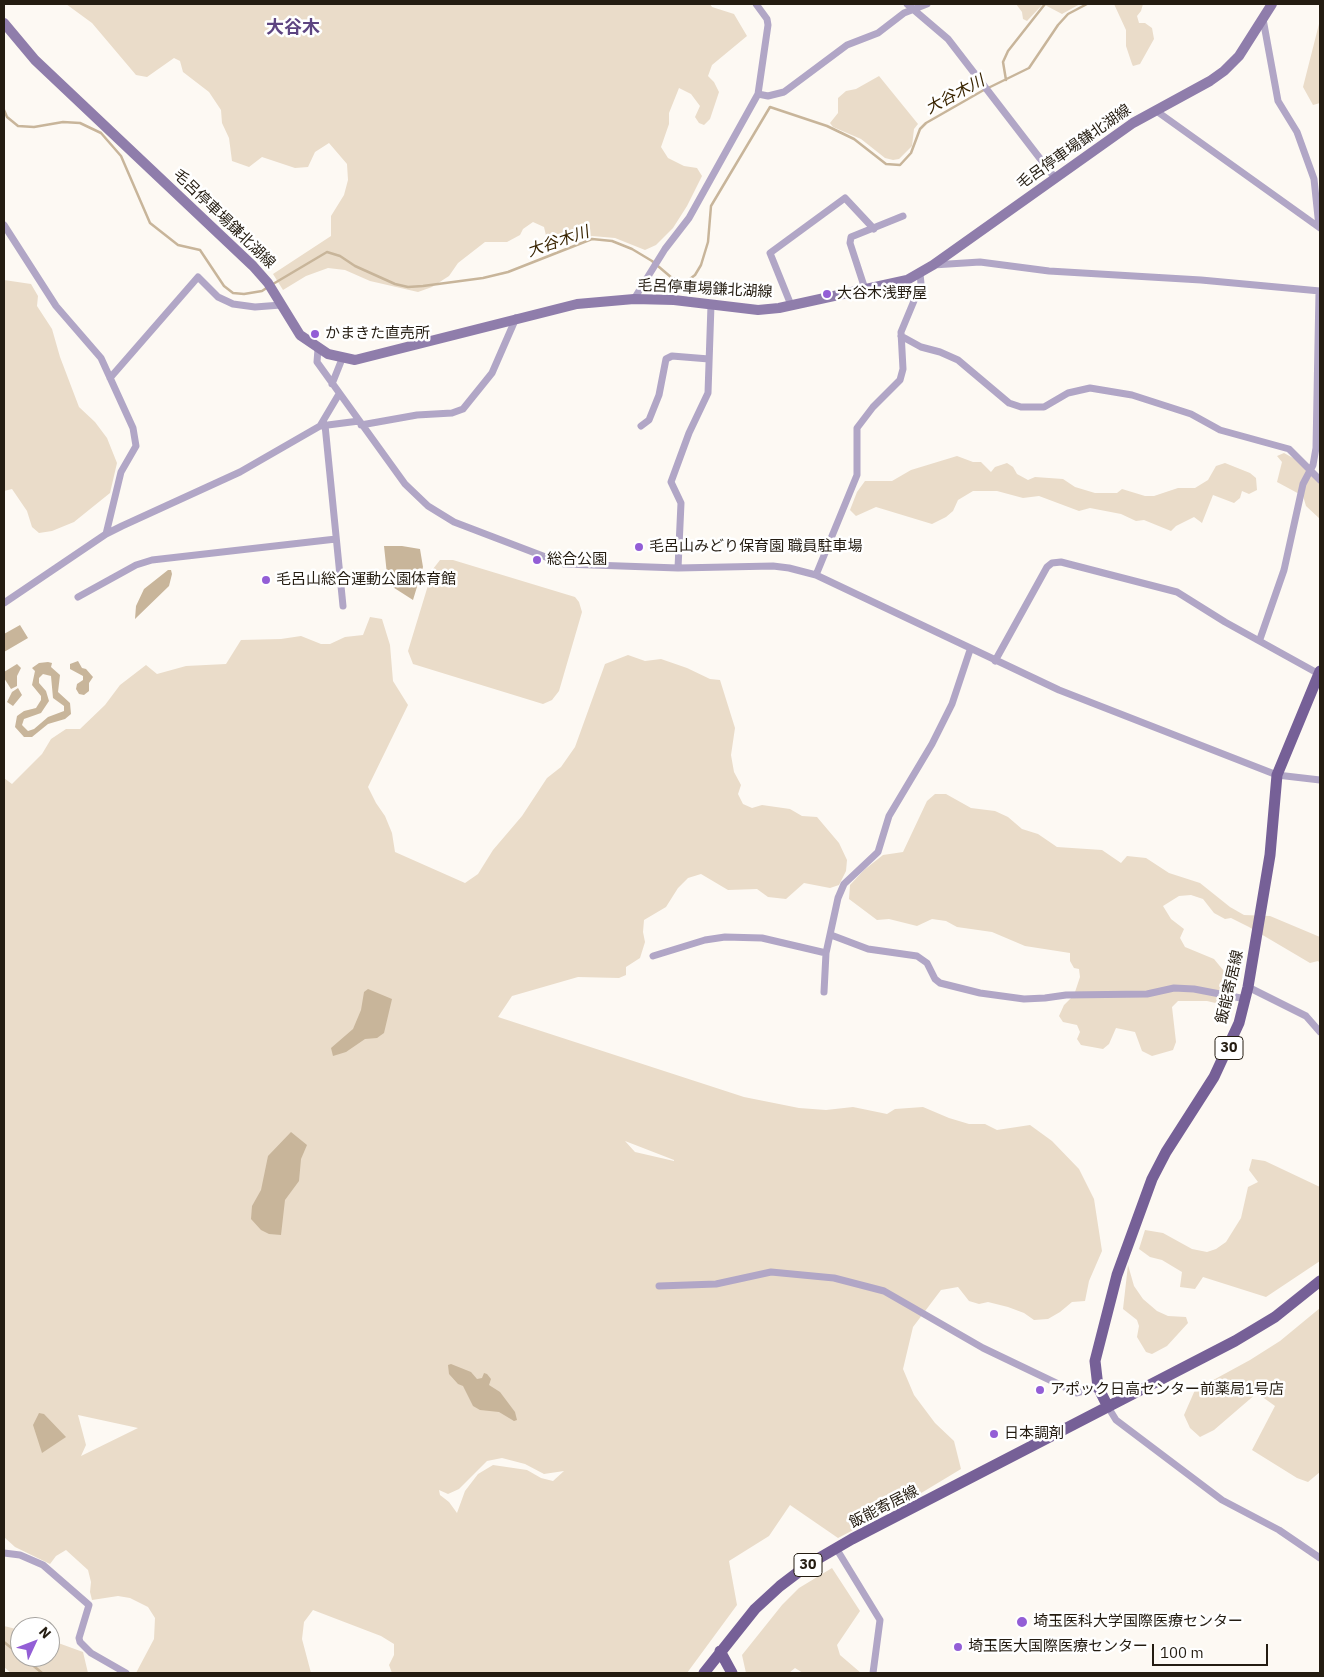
<!DOCTYPE html>
<meta charset="utf-8">
<style>
body{margin:0}
#map{position:relative;width:1324px;height:1677px;overflow:hidden;background:#fdf9f3;font-family:"IBM Plex Sans",sans-serif}
canvas{display:block}
.frame{position:absolute;inset:0;border:5px solid #241c11;pointer-events:none}
.north{position:absolute;left:10px;top:1617px;width:50px;height:50px;box-sizing:border-box;background:#fff;border:1px solid #a7a4a0;border-radius:50%;rotate:47deg;font-size:14px;font-weight:700;line-height:20px;text-align:center;color:#241c11}
.north::after{content:'';display:block;margin:auto;width:18px;height:22px;background:#935ed6;clip-path:polygon(50% 0,100% 100%,50% 72%,0 100%)}
.scale{position:absolute;left:1152px;top:1644px;width:116px;height:22px;box-sizing:border-box;border:2px solid #241c11;border-top:0;padding-left:6px;font-size:15px;line-height:18px;white-space:nowrap;color:#241c11;-webkit-text-stroke:4px #fff;paint-order:stroke}
</style>
<div id="map">
<canvas width="1324" height="1677"></canvas>
<div class="frame"></div>
<div class="north">N</div>
<div class="scale">100 m</div>
</div>
<script>
const context = document.querySelector('canvas').getContext('2d');
context.lineJoin = 'round';
function fill(path, color) { context.fillStyle = color; context.fill(path, 'evenodd'); }
const poly = rows => new Path2D(rows.map(r => 'M' + r).join(''));
function trace(path, color, width, dash) { context.strokeStyle = color; context.lineWidth = width; context.lineCap = dash ? 'butt' : 'round'; context.setLineDash(dash || []); context.stroke(path); }
function drawText(font, color, halo, rows, align = 'center') {
  context.font = font + ' "IBM Plex Sans","Noto Sans JP",sans-serif'; context.lineWidth = 5; context.setLineDash([]); context.textBaseline = 'middle'; context.strokeStyle = halo; context.fillStyle = color; for (const [text, x, y, turn = 0] of rows) {
    context.save(); context.translate(x, y); context.rotate((+turn || 0) * Math.PI / 180); context.textAlign = isNaN(turn) ? turn : align; if (halo) context.strokeText(text, 0, 0); context.fillText(text, 0, 0); context.restore();
  }
}
fill(poly([
 [66,4,710,4,712,7,734,14,747,36,712,65,708,76,714,82,719,92,710,119,704,125,699,123,695,117,700,106,691,94,679,88,669,113,669,124,661,147,668,158,684,166,697,168,702,176,687,206,673,228,656,245,645,250,615,238,592,236,555,248,548,244,544,227,533,222,523,229,520,235,507,242,485,242,458,263,449,276,432,287,418,292,370,281,345,270,328,268,306,276,283,290,273,274,331,236,331,216,344,195,348,180,347,164,329,143,315,152,308,167,295,168,262,157,249,167,232,161,229,138,222,123,221,110,209,92,183,72,180,61,174,58,147,77,136,75,92,23],
 [1016,4,1080,4,1062,14,1043,4,1027,21,1023,19,1022,12],
 [1114,4,1143,4,1141,11,1137,16,1139,23,1145,23,1152,28,1154,39,1140,64,1133,66,1132,64,1126,46,1126,30],
 [1320,20,1320,103,1313,105,1303,87],
 [879,76,918,124,914,129,912,146,899,159,893,160,885,158,861,139,833,127,830,123,838,113,838,98,846,91,856,89],
 [4,280,31,284,38,296,37,306,52,329,60,357,79,407,95,422,107,438,117,463,110,493,74,522,52,531,39,533,32,527,27,511,12,489,4,491],
 [1284,453,1295,459,1320,482,1320,519,1306,506,1303,496,1277,482,1282,462,1277,456],
 [957,456,973,462,981,462,991,472,995,467,1007,463,1013,467,1017,474,1028,480,1035,477,1063,479,1075,487,1095,493,1117,493,1122,489,1145,496,1154,496,1178,488,1195,488,1208,480,1216,466,1225,463,1250,473,1256,478,1257,490,1249,494,1242,491,1240,498,1234,503,1213,495,1202,523,1194,517,1176,526,1171,531,1144,520,1136,521,1121,514,1090,508,1079,511,1039,496,1023,498,997,491,973,491,958,500,953,511,946,517,932,524,876,507,856,516,850,510,857,492,865,481,892,481,911,470],
 [440,560,453,560,575,597,579,602,582,612,559,691,552,700,543,704,413,664,408,651,433,569],
 [370,617,382,619,390,645,393,681,408,705,368,787,376,803,385,816,392,833,395,852,465,883,478,874,493,850,522,816,547,778,561,767,575,747,605,664,628,655,645,661,661,659,687,668,710,679,720,680,735,728,731,755,734,772,741,785,738,794,743,804,752,808,762,805,790,809,802,816,817,817,839,843,847,860,846,871,839,885,830,888,804,883,786,899,768,897,757,889,728,890,701,874,688,878,678,888,666,907,644,920,643,932,645,942,640,958,626,967,626,975,619,978,578,977,512,996,498,1017,744,1097,799,1108,826,1110,853,1107,887,1114,895,1109,923,1107,949,1118,969,1124,985,1124,997,1130,1030,1125,1052,1141,1079,1169,1094,1199,1102,1251,1089,1281,1085,1301,1072,1302,1060,1312,1048,1319,1034,1320,1024,1313,1008,1307,988,1302,979,1304,969,1301,958,1287,941,1290,913,1327,903,1369,914,1395,935,1423,954,1441,961,1469,903,1504,838,1538,790,1505,769,1536,729,1561,737,1605,687,1673,392,1673,389,1665,394,1655,394,1644,381,1636,313,1610,304,1622,302,1639,311,1673,136,1673,154,1639,155,1618,148,1607,130,1598,118,1596,92,1600,90,1592,91,1582,88,1570,66,1550,56,1556,50,1564,15,1547,4,1537,4,778,12,784,42,754,51,739,66,729,80,729,105,705,120,685,146,665,157,674,186,666,226,664,241,640,281,639,301,636,321,644,330,644,345,637,363,635],
 [625,1141,674,1160,674,1161,635,1152],
 [78,1415,138,1428,81,1456,86,1445],
 [502,1458,525,1464,544,1474,564,1471,553,1481,541,1478,527,1470,493,1465,478,1474,465,1491,457,1513,449,1502,440,1495,439,1490,448,1494,459,1489,487,1461],
 [935,794,946,794,971,808,995,811,1008,817,1022,829,1038,834,1057,847,1102,850,1121,863,1127,856,1146,858,1169,873,1200,883,1230,907,1244,915,1270,916,1320,937,1320,963,1318,961,1310,963,1249,927,1231,918,1225,919,1214,913,1203,899,1191,895,1179,896,1163,906,1171,919,1184,929,1180,938,1185,947,1214,959,1233,982,1230,992,1224,1005,1207,1001,1178,1001,1172,1007,1176,1042,1173,1050,1152,1056,1142,1051,1135,1032,1116,1028,1109,1044,1103,1049,1081,1045,1077,1039,1080,1032,1077,1025,1063,1022,1059,1016,1064,1005,1074,995,1080,977,1079,969,1074,968,1070,961,1070,953,1025,946,992,932,957,927,946,921,932,919,917,926,889,919,877,920,849,899,850,885,864,870,883,855,903,852,927,801],
 [1252,1159,1265,1161,1320,1187,1320,1261,1266,1297,1203,1277,1195,1289,1180,1287,1182,1272,1162,1260,1150,1257,1139,1249,1145,1230,1163,1233,1192,1249,1207,1252,1216,1249,1226,1242,1241,1218,1248,1187,1258,1182,1249,1170],
 [1128,1265,1134,1286,1143,1299,1157,1311,1168,1316,1186,1317,1188,1323,1167,1346,1152,1354,1146,1352,1137,1337,1139,1326,1137,1320,1123,1309],
 [1320,1308,1320,1472,1308,1482,1297,1478,1252,1450,1275,1406,1257,1393,1214,1430,1200,1437,1190,1428,1184,1415,1195,1390,1250,1360,1280,1341],
 [832,1568,860,1611,837,1645,840,1655,861,1673,803,1673,795,1668,789,1673,746,1673,742,1655,782,1605,799,1588],
 [4,1626,20,1630,20,1657,50,1657,50,1640,83,1652,88,1673,11,1673,4,1667]
]), '#eadcc9');
fill(poly([
 [384,546,402,546,420,549,423,567,413,600,388,584],
 [168,570,171,570,172,574,169,586,135,619,136,606,144,589],
 [20,625,28,638,4,652,4,634],
 [78,661,82,668,86,669,93,677,89,683,89,691,84,695,79,694,76,689,77,684,83,680,83,676,70,669,70,664],
 [48,662,52,663,51,667,60,675,58,692,70,703,71,714,65,719,48,724,32,737,24,737,15,727,17,716,24,711,36,708,41,700,41,696,32,685,35,671,32,668,39,663],
 [43,674,51,676,53,698,64,706,64,711,48,717,34,729,28,731,22,725,24,719,41,713,49,701,46,691,39,683,39,678],
 [17,664,21,668,17,676,17,686,11,689,4,678,4,672],
 [18,688,22,695,13,706,7,702,12,692],
 [368,989,392,999,384,1033,377,1038,365,1039,346,1052,333,1056,331,1048,353,1029,361,1010,364,992],
 [291,1132,307,1145,301,1159,299,1181,285,1200,281,1235,269,1234,261,1230,251,1219,252,1206,261,1190,268,1156],
 [451,1364,471,1372,477,1379,482,1378,484,1373,487,1374,491,1379,489,1385,500,1392,515,1412,517,1420,514,1421,499,1412,480,1410,473,1406,463,1386,458,1384,449,1374,448,1365],
 [39,1413,44,1414,66,1437,42,1453,33,1425]
]), '#c8b59a');
trace(poly([
 [1006,80,1003,62,1008,51,1045,4],
 [4,110,7,117,18,126,34,127,63,122,80,123,101,133,121,156,150,223,178,245,200,250,224,286,233,293,244,294,262,291,268,287],
 [273,284,327,252,340,256,355,266,395,284,408,287,423,286,483,278,508,272,592,239,612,241,632,249,652,261,672,278,686,282,695,275,701,265,708,242,711,206,770,107,827,126,854,139,886,164,900,165,911,153,920,129,926,123,982,91,1029,68,1058,25,1068,14,1087,4],
 [4,1642,20,1655],
 [23,1657,42,1673]
]), '#c8b59a', 2.5);
trace(poly([
 [907,4,948,39,1055,178],
 [1263,19,1278,101,1297,132,1314,179,1319,227],
 [758,94,768,96,784,92,847,45,878,33,904,13,927,4],
 [1155,110,1320,228],
 [4,225,56,306,101,358,133,428,136,446,121,472,106,534],
 [933,265,980,262,1049,271,1201,280,1320,291],
 [865,289,850,243,851,237,903,216],
 [634,299,665,249,689,218,758,94,768,25,767,19,756,4],
 [791,305,770,253,845,198,874,229],
 [901,336,921,347,940,352,958,360,1009,403,1021,407,1044,407,1068,393,1090,388,1132,395,1191,414,1220,430,1289,449,1320,480],
 [318,349,317,362,405,484,428,506,454,522,564,564,678,568,773,566,789,568,816,575,1059,690,1277,775,1320,780],
 [110,378,198,277,218,297,233,304,255,307,281,305],
 [332,384,342,359],
 [325,425,343,606],
 [361,425,417,415,452,413,463,409,492,373,516,318],
 [320,426,339,394],
 [641,426,649,420,659,395,666,359,672,356,709,359],
 [678,568,681,503,671,482,689,433,708,393,711,305],
 [816,575,857,475,857,428,873,407,900,380,903,369,901,332,921,284,920,273],
 [78,597,136,565,152,560,336,539],
 [4,603,106,534,122,526,240,472,320,426,359,421],
 [1260,639,1284,570,1303,484,1313,465,1316,448,1319,291],
 [995,661,1047,567,1052,563,1061,562,1177,592,1225,622,1319,674],
 [831,935,868,949,917,956,927,963,935,979,940,983,980,993,1024,999,1045,998,1066,995,1147,994,1174,988,1194,989,1246,999],
 [653,956,705,940,725,937,762,938,826,953],
 [1248,987,1306,1016,1320,1032],
 [824,992,826,953,838,898,844,884,878,852,889,816,932,744,952,704,970,650],
 [659,1286,716,1284,771,1272,834,1278,884,1291,983,1348,1077,1393,1098,1387],
 [1108,1407,1116,1420,1222,1500,1279,1530,1320,1558],
 [836,1548,880,1620,873,1673],
 [4,1553,20,1555,43,1565,89,1605,79,1638,80,1642,91,1653,126,1673]
]), '#b1a6c6', 7);
trace(poly([
 [4,23,35,60,253,266,268,283,300,335,328,354,355,360,577,304,634,299,674,300,758,310,779,308,907,280,933,265,1133,123,1210,81,1224,71,1239,56,1272,4]
]), '#8f7dab', 10);
trace(poly([
 [1108,1407,1098,1387,1095,1361,1117,1275,1152,1179,1166,1152,1214,1077,1239,1023,1248,987,1270,855,1277,775,1320,671],
 [720,1651,732,1673],
 [704,1673,755,1609,780,1586,809,1564,852,1539,1235,1341,1275,1317,1320,1281]
]), '#766097', 11);
for (const [x, y, r, color] of [
 [827,294,5,"#935ed6"],
 [315,334,5,"#935ed6"],
 [639,547,5,"#935ed6"],
 [537,560,5,"#935ed6"],
 [266,580,5,"#935ed6"],
 [1040,1390,5,"#935ed6"],
 [994,1434,5,"#935ed6"],
 [1022,1622,6,"#935ed6"],
 [958,1647,5,"#935ed6"]
]) { const dot = new Path2D(); dot.arc(x, y, r, 0, 2 * Math.PI); context.fillStyle = color; context.fill(dot); trace(dot, '#fff', 2); }
for (const [x, y, w] of [
 [1229,1048,28],
 [808,1565,28]
]) { const box = new Path2D(); box.roundRect(x - w / 2, y - 11.5, w, 23, 4); context.fillStyle = '#fff'; context.fill(box); trace(box, '#241c11', 1); }
drawText('bold 14px', '#241c11', null, [
 ["30",1229,1048],
 ["30",808,1565]
]);
drawText('15px', '#241c11', '#fff', [
 ["毛呂停車場鎌北湖線",1074,147,-35],
 ["毛呂停車場鎌北湖線",224,219,44],
 ["毛呂停車場鎌北湖線",705,289,3],
 ["飯能寄居線",1230,987,-77],
 ["飯能寄居線",884,1507,-27]
]);
drawText('15px', '#241c11', '#fff', [
 ["大谷木浅野屋",837,294],
 ["かまきた直売所",325,334],
 ["毛呂山みどり保育園 職員駐車場",649,547],
 ["総合公園",547,560],
 ["毛呂山総合運動公園体育館",276,580],
 ["アポック日高センター前薬局1号店",1050,1390],
 ["日本調剤",1004,1434],
 ["埼玉医科大学国際医療センター",1033,1622],
 ["埼玉医大国際医療センター",968,1647]
], 'left');
drawText('italic 16px', '#392401', '#fff', [
 ["大谷木川",955,95,-28],
 ["大谷木川",558,242,-19]
]);
drawText('bold 18px', '#5d4481', '#fff', [
 ["大谷木",293,28]
]);
</script>
